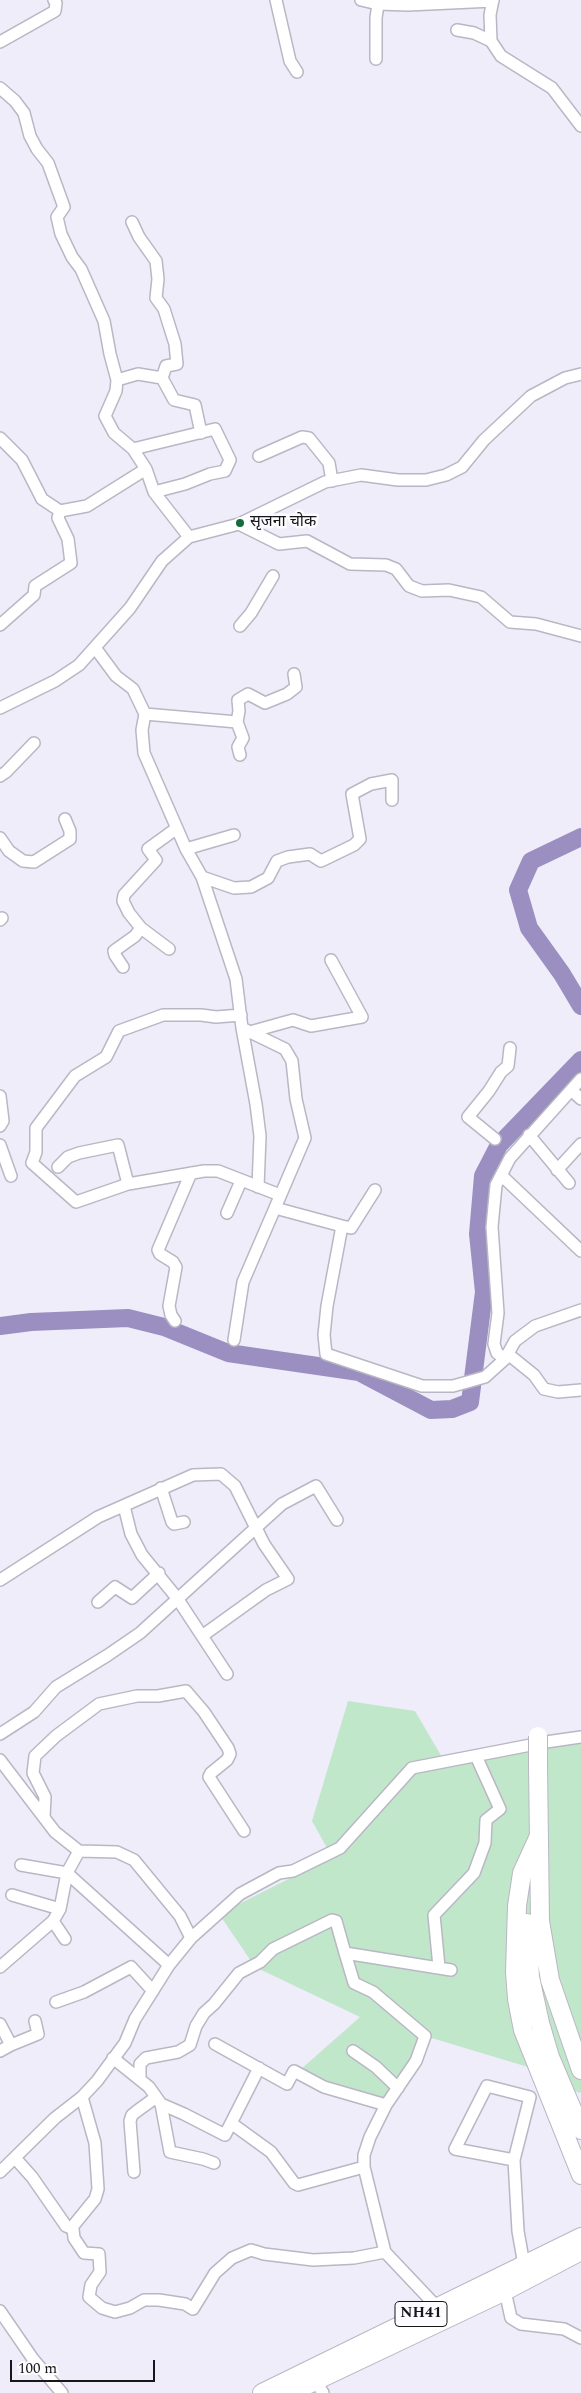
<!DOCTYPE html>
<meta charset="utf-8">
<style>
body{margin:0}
#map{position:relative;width:581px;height:2393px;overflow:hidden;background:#efedfa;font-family:Spectral,serif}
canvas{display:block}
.scale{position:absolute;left:10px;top:2360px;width:145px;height:22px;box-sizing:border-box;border:2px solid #17171b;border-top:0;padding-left:6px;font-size:15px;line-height:18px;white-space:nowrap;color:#17171b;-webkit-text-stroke:4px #fcfcfe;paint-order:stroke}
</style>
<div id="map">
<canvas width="581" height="2393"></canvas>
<div class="scale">100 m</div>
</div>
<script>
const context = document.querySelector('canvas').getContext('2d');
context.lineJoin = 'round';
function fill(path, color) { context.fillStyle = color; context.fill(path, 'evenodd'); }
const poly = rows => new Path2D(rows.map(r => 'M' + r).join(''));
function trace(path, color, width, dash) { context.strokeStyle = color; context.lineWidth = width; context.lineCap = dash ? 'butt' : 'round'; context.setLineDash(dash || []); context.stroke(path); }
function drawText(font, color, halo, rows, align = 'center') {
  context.font = font + ' Spectral,"Noto Sans Devanagari",serif'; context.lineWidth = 5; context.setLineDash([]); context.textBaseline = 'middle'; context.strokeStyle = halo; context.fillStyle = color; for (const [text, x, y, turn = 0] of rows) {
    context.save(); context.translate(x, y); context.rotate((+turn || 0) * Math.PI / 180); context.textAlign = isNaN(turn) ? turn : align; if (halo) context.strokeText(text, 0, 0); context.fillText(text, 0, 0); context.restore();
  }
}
fill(poly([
 [348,1701,415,1711,446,1764,538,1736,581,1735,581,2092,579,2093,528,2067,425,2036,386,2105,300,2070,360,2017,255,1967,219,1914,332,1857,312,1821]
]), '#c1e7cb');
trace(poly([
 [581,837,531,861,518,890,529,928,562,974,581,1006],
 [0,1326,31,1322,128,1318,164,1327,228,1353,359,1372,431,1410,452,1409,470,1402,484,1292,478,1234,483,1176,499,1145,581,1060]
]), '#9b8fc1', 18);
const minor = poly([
 [276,0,290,61,297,72],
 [361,0,378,4,408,5,493,1],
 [493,0,490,15,491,41,501,56,552,88,581,126],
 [457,30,474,33,491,41],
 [0,42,55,11,56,3,54,0],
 [376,59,376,18,378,4],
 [0,88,15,101,24,113,30,136,37,149,48,163,64,207,57,217,61,234,72,257,81,269,104,321,110,354,117,380,116,391,105,416,114,433,133,449,146,469],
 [132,222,139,237,156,261,158,279,156,298,164,309,175,344,177,364,166,366,162,378,174,400,195,405,201,433],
 [117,380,138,374,162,378],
 [0,438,22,460,42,499,60,511,87,506,146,469,154,492,189,537],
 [133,449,215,429,230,460,225,471,210,474,185,484,154,492],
 [259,456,302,437,309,438,329,463,332,481],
 [239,524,279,544,307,541,350,564,386,565,396,569,409,586,422,591,449,590,481,597,510,622,536,624,581,636],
 [0,625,34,595,35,586,71,563,68,539,58,518,60,511],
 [240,626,251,613,273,576],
 [96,649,116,676,133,689,145,714,142,730,144,753,186,849,202,877,236,979,242,1028,250,1032,293,1020,311,1026,362,1017,331,960],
 [0,708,55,681,79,665,130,608,162,561,189,537,239,524,325,482,361,475,398,480,426,480,446,475,462,467,484,440,531,396,565,378,581,374],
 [145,714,237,722,239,711,238,700,248,694,265,703,287,694,296,687,294,674],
 [237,722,243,738,238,747,240,755],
 [0,776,6,772,34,743],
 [0,838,9,851,23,861,34,862,70,839,70,831,65,819],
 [186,849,234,835],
 [202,877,234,888,251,887,268,878,277,861,288,857,310,854,321,861,354,845,360,839,352,794,371,784,392,780,392,800],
 [0,920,2,918],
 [141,928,169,949],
 [123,967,115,955,114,951,135,936,141,928,129,913,123,901,124,895,156,860,148,849,177,828],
 [241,1015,216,1017,201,1015,163,1015,119,1031,106,1057,75,1076,36,1128,36,1152,32,1163,76,1202,128,1184,204,1171,218,1171,280,1195],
 [242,1028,256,1104,260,1136,258,1187],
 [250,1032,285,1049,292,1061,296,1099,305,1138,275,1208,342,1226],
 [571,1090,581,1099],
 [0,1096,3,1121,0,1126],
 [529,1135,569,1183],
 [495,1139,468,1117,489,1091,501,1072,508,1066,510,1048],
 [0,1145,11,1176],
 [58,1167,68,1157,79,1153,118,1145,128,1184],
 [557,1170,581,1144],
 [501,1175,581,1251],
 [375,1190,351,1228,342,1226,327,1306,324,1335,326,1354,422,1386,453,1386,485,1377,505,1359,515,1341,535,1326,581,1310],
 [227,1213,241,1181],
 [175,1321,171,1315,169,1306,176,1267,173,1262,160,1254,158,1250,191,1173],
 [234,1340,243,1282,275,1208],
 [508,1354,534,1375,544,1389,558,1392,581,1390],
 [505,1359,497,1353,494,1344,498,1313,492,1227,496,1185,510,1158,581,1079],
 [161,1488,172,1522,174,1524,184,1522],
 [124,1506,131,1534,142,1555,177,1598,227,1674],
 [0,1580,98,1517,193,1475,221,1474,235,1486,264,1544,288,1579,266,1590,202,1636],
 [98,1602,115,1587,132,1598,159,1573],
 [0,1734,34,1712,56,1687,108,1655,140,1633,282,1504,316,1486,337,1520],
 [0,1760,55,1832,79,1851,117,1852,134,1860,180,1916,191,1938,169,1965,135,2019,125,2043,97,2081,82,2097,55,2118,0,2172],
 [44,1817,45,1797,33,1773,35,1756,56,1736,99,1704,137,1696,158,1696,186,1691,204,1712,228,1748,230,1754,227,1760,211,1773,209,1777,244,1831],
 [21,1865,67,1873,169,1965],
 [12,1895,60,1909],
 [53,1921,65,1939],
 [191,1938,240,1894,279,1873,293,1871,340,1848,412,1768,546,1742,581,1737],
 [0,1967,53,1921,60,1909,67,1873,79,1851],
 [439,1967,434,1915,474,1873,485,1843,486,1820,500,1809,476,1756],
 [56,2002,84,1992,131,1967,153,1991],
 [0,2024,11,2045,0,2051],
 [215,2044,287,2084,294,2071,324,2087,386,2105],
 [11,2045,38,2034,35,2021],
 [353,2051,376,2067,398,2088],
 [113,2058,149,2087,161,2104,184,2114,225,2135,259,2068],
 [140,2079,140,2064,146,2058,178,2052,190,2045,196,2026,204,2013,214,2004,239,1973,260,1962,273,1949,332,1920,336,1921,345,1953],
 [82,2097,95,2143,98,2189,95,2199,73,2226,73,2229,74,2238,84,2253,99,2254,100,2272,91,2285,89,2297,102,2308,115,2312,130,2308,144,2300,159,2300,185,2304,193,2309,215,2273,232,2258,251,2250,264,2254,313,2260,354,2258,385,2252],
 [161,2104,170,2152,203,2159,214,2163],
 [231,2123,271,2152,294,2183,298,2185,364,2167],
 [15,2158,32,2177,66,2226,73,2229],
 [514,2160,455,2149,487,2086,530,2097,514,2160,518,2231,524,2265],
 [134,2172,130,2121,132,2115,137,2111,155,2098],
 [505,2291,511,2318,521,2324,564,2329,581,2338],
 [0,2311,33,2359,62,2393],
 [440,2313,437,2307,385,2252,364,2167,364,2155,370,2137,386,2105,416,2061,425,2036,373,1992,354,1983,345,1953,451,1970],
 [315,2380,323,2393]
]);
const highway = poly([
 [538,1765,540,1921,550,1980,581,2070],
 [538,1838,522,1873,517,1906,515,1972,517,1999,523,2030,581,2175],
 [527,1923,530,1977,540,2023,550,2057,581,2130],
 [262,2393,581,2237],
 [290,2393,505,2291,581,2251]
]);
trace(minor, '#b9b7c3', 14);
trace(highway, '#b9b7c3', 20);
trace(minor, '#fff', 11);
trace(highway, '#fff', 18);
const highwayBridge = poly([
 [538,1765,538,1736]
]);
trace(highwayBridge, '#b9b7c3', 20, []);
trace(highwayBridge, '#fff', 18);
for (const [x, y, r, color] of [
 [240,523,5,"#166b3d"]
]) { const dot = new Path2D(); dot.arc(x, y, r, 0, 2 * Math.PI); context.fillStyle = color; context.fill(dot); trace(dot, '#fcfcfe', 2); }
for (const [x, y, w] of [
 [421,2314,52]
]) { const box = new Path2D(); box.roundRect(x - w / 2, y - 12.5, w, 25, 4); context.fillStyle = '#fcfcfe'; context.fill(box); trace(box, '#17171b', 1); }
drawText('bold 15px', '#17171b', null, [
 ["NH41",421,2314]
]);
drawText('16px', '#17171b', '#fcfcfe', [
 ["सृजना चोक",250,523]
], 'left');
</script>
